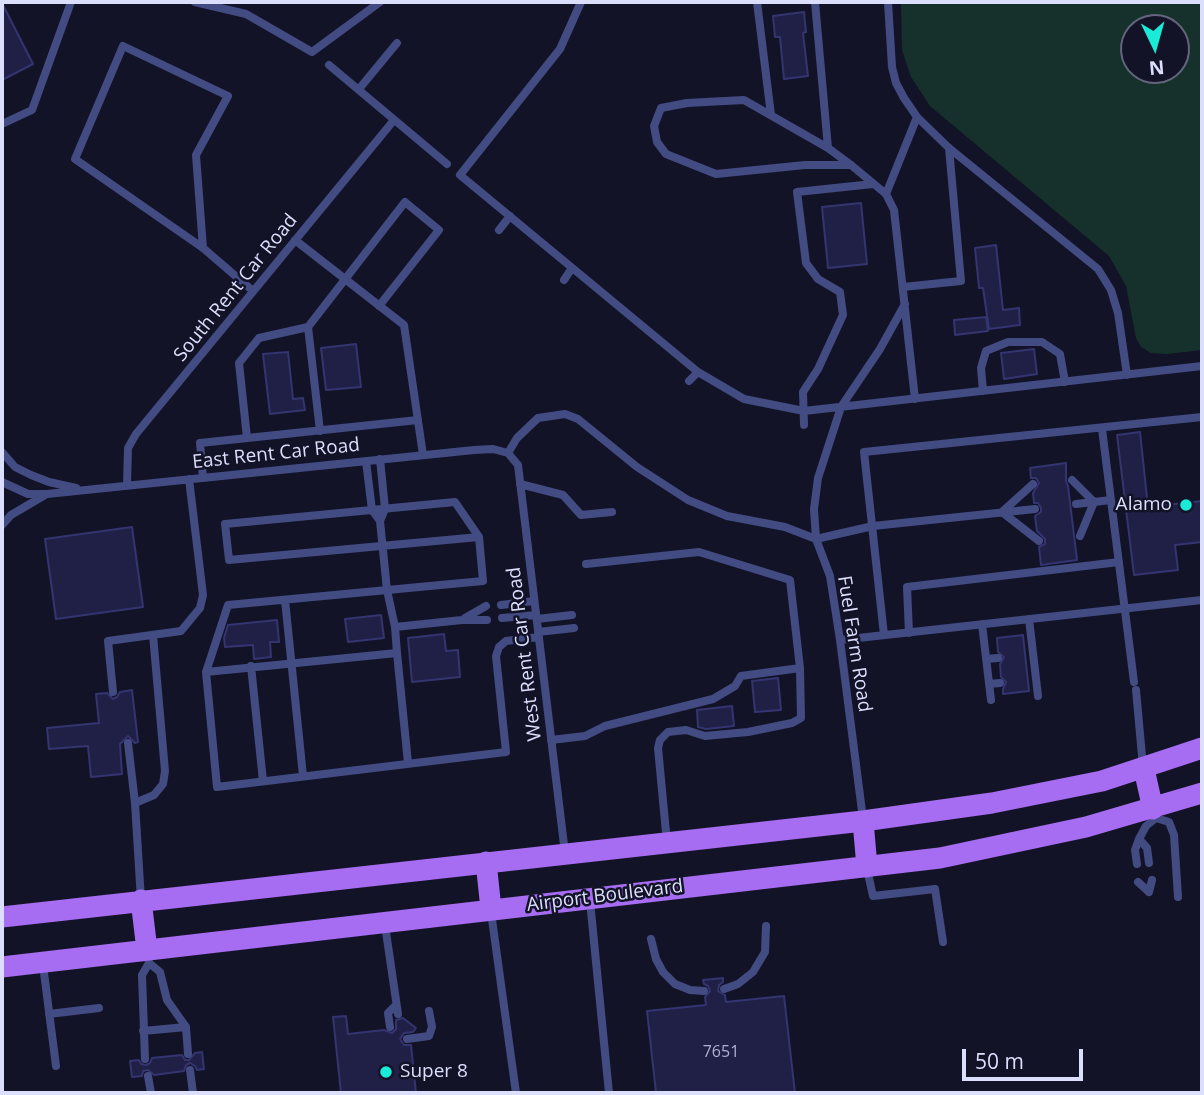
<!DOCTYPE html>
<style>
body{margin:0}
#map{position:relative;width:1204px;height:1095px;overflow:hidden;background:#131328;font-family:"Open Sans",sans-serif}
canvas{display:block}
.frame{position:absolute;inset:0;border:4px solid #dcdffc;pointer-events:none}
.north{position:absolute;left:1120px;top:14px;width:70px;height:70px;box-sizing:border-box;background:#131328;border:2px solid #63657d;border-radius:50%;rotate:175deg;font-size:19px;font-weight:700;line-height:28px;text-align:center;color:#dcdffc}
.north::after{content:'';display:block;margin:auto;width:24px;height:32px;background:#19ebd6;clip-path:polygon(50% 0,100% 100%,50% 72%,0 100%)}
.scale{position:absolute;left:962px;top:1049px;width:121px;height:32px;box-sizing:border-box;border:4px solid #dcdffc;border-top:0;padding-left:9px;font-size:21px;line-height:24px;white-space:nowrap;color:#dcdffc;-webkit-text-stroke:5px #131328;paint-order:stroke}
</style>
<div id="map">
<canvas width="1204" height="1095"></canvas>
<div class="frame"></div>
<div class="north">N</div>
<div class="scale">50 m</div>
</div>
<script>
const context = document.querySelector('canvas').getContext('2d');
context.lineJoin = 'round';
function fill(path, color) { context.fillStyle = color; context.fill(path, 'evenodd'); }
const poly = rows => new Path2D(rows.map(r => 'M' + r).join(''));
function trace(path, color, width, dash) { context.strokeStyle = color; context.lineWidth = width; context.lineCap = dash ? 'butt' : 'round'; context.setLineDash(dash || []); context.stroke(path); }
function drawText(font, color, halo, rows, align = 'center') {
  context.font = font + ' "Open Sans",sans-serif'; context.lineWidth = 5; context.setLineDash([]); context.textBaseline = 'middle'; context.strokeStyle = halo; context.fillStyle = color; for (const [text, x, y, turn = 0] of rows) {
    context.save(); context.translate(x, y); context.rotate((+turn || 0) * Math.PI / 180); context.textAlign = isNaN(turn) ? turn : align; if (halo) context.strokeText(text, 0, 0); context.fillText(text, 0, 0); context.restore();
  }
}
fill(poly([
 [901,2,1202,2,1202,350,1167,354,1151,353,1141,347,1136,338,1126,286,1109,256,930,106,911,77,902,50],
 [1134,28,1176,28,1176,70,1134,70]
]), '#16312b');
const building = poly([
 [2,3,33,64,2,80,2,3],
 [804,12,806,32,803,33,808,76,784,79,780,37,775,37,773,16,804,12],
 [861,203,867,264,828,268,822,207,861,203],
 [996,245,1003,310,1019,308,1020,325,989,329,983,288,979,288,975,248,996,245],
 [986,317,988,331,955,335,954,320,986,317],
 [356,344,361,387,326,390,321,348,356,344],
 [1034,349,1037,374,1004,379,1001,353,1034,349],
 [288,352,293,399,303,398,305,410,270,414,263,354,288,352],
 [1140,432,1148,507,1202,501,1202,542,1175,545,1178,570,1134,575,1117,435,1140,432],
 [1066,463,1066,481,1068,486,1077,560,1041,565,1039,547,1045,544,1045,539,1037,531,1035,516,1041,512,1041,508,1038,503,1034,503,1033,493,1039,483,1036,478,1031,478,1030,468,1066,463],
 [132,527,143,607,56,619,45,539,132,527],
 [381,615,384,638,348,642,345,619,381,615],
 [277,620,279,642,270,642,271,657,254,659,253,645,225,647,224,638,228,625,277,620],
 [444,634,446,651,458,650,460,677,412,682,408,638,444,634],
 [1023,635,1029,691,1003,694,1003,689,1006,682,1001,677,1000,664,1004,657,998,652,997,638,1023,635],
 [778,678,781,710,755,712,752,681,778,678],
 [132,690,138,742,135,743,128,736,120,744,122,774,91,777,88,746,49,749,47,728,99,723,96,694,107,693,113,699,117,697,120,692,132,690],
 [732,706,734,726,706,729,698,727,697,710,732,706],
 [723,978,723,982,719,985,718,991,725,995,726,1002,784,996,795,1093,656,1093,647,1011,706,1005,705,997,710,991,708,986,704,984,703,980,723,978],
 [346,1016,348,1034,384,1030,392,1033,396,1029,396,1020,403,1018,416,1028,413,1032,404,1033,400,1039,404,1045,411,1045,416,1093,341,1093,333,1017,346,1016],
 [202,1052,204,1069,197,1070,195,1066,190,1063,186,1065,184,1071,154,1075,148,1070,143,1071,142,1076,132,1077,130,1061,139,1060,141,1064,146,1065,150,1063,152,1058,182,1055,185,1060,189,1060,195,1053,202,1052]
]);
fill(building, '#202047');
trace(building, '#343471', 2);
trace(poly([
 [195,2,246,14,312,52,380,2],
 [581,2,560,49,460,175,698,372,744,399,804,411,1202,366],
 [757,2,771,115],
 [815,2,828,148],
 [888,2,892,67,896,83,904,98,917,117,949,148,1098,269,1111,290,1118,313,1127,375],
 [329,65,447,164],
 [359,89,397,43],
 [2,124,32,110,71,2],
 [851,165,805,165,716,174,666,154,657,142,654,126,661,108,687,103,744,100,828,148,851,165,886,194,894,210,915,399],
 [886,194,917,117],
 [499,230,510,216],
 [295,240,404,325,423,455],
 [203,248,196,155,228,96,123,46,75,159,203,248,253,291],
 [564,280,572,268],
 [903,287,961,281,949,148],
 [905,304,880,349,841,407,818,478,814,509,816,539,873,526,1035,509],
 [308,327,320,431],
 [689,381,698,372],
 [983,391,981,368,986,351,1008,342,1042,342,1060,354,1065,382],
 [804,425,803,392,818,369,843,315,840,292,818,279,806,263,797,192,873,184],
 [1102,429,1134,682],
 [247,438,239,363,259,338,308,327,405,202,439,230,379,306],
 [2,452,15,467,31,475,49,482,76,488],
 [508,453,517,438,538,418,565,414,578,419,637,467,688,500,727,516,785,527,816,539,830,576,840,640,863,819],
 [508,453,518,465,565,853],
 [380,459,385,509,380,521,387,590,395,627],
 [366,461,372,510,380,521],
 [203,478,200,443,418,420],
 [1072,480,1094,502],
 [2,482,28,494,47,494,474,450,493,449,508,453],
 [520,484,563,495,581,515,612,512],
 [127,485,128,448,136,434,394,120],
 [1076,504,1094,502],
 [1002,512,1039,541],
 [1002,512,1033,484],
 [2,525,11,515,45,495],
 [1080,536,1094,502,1111,500],
 [586,564,699,552,790,580,800,668,801,718,792,723,748,732,705,736,686,730,668,732,660,740,658,748,667,843],
 [285,600,303,776],
 [501,605,534,601],
 [465,618,486,606],
 [502,618,536,615],
 [537,619,572,615],
 [1029,619,1038,696],
 [487,620,462,620,395,627,397,653,206,672,217,787,506,752,496,656,499,647,506,641,539,637],
 [982,624,991,700],
 [538,632,574,628],
 [909,633,907,587,1119,562],
 [884,635,864,452,1202,417],
 [840,640,1202,600],
 [397,653,408,763],
 [986,659,998,658],
 [251,666,263,781],
 [206,672,228,605,483,581,479,537,455,502,225,524,229,560,479,537],
 [989,684,1000,683],
 [1136,690,1143,767],
 [113,692,108,641,181,631,200,608,203,595,189,479],
 [551,740,585,736,605,726,713,699,735,686,741,676,800,668],
 [128,743,135,803],
 [1156,818,1169,822,1174,835,1178,897],
 [1139,839,1147,848,1149,863],
 [1137,864,1135,850,1139,839,1146,826,1156,818],
 [867,869,873,896,935,889,943,942],
 [1138,882,1149,892],
 [1149,892,1152,880],
 [141,900,135,803,154,795,163,784,165,771,153,635],
 [590,901,609,1093],
 [491,912,516,1093],
 [385,925,398,1014],
 [651,939,656,959,663,972,675,984,690,990,704,991],
 [149,963,160,972,167,1000,186,1027,188,1054],
 [43,965,56,1066],
 [724,989,738,984,753,972,765,952,766,926],
 [49,1014,99,1008],
 [390,1027,388,1013,396,1005],
 [143,1031,186,1027],
 [407,1039,429,1036,432,1027,429,1011],
 [145,1059,142,975,149,963,148,952],
 [190,1070,193,1093],
 [148,1076,151,1093]
]), '#424c83', 8);
trace(poly([
 [1144,769,1153,809],
 [863,821,867,867],
 [486,862,491,909],
 [141,900,147,950],
 [2,917,863,821,992,803,1102,781,1202,748],
 [2,967,940,858,1086,827,1202,793]
]), '#a66df2', 21);
for (const [x, y, r, color] of [
 [1186,505,7,"#19ebd6"],
 [386,1072,7,"#19ebd6"]
]) { const dot = new Path2D(); dot.arc(x, y, r, 0, 2 * Math.PI); context.fillStyle = color; context.fill(dot); trace(dot, '#131328', 2.5); }
drawText('16px', '#adafcf', null, [
 ["7651",721,1052]
]);
drawText('19px', '#dcdffc', '#131328', [
 ["South Rent Car Road",236,288,-51],
 ["East Rent Car Road",276,454,-6],
 ["Fuel Farm Road",854,644,81],
 ["West Rent Car Road",525,654,-97],
 ["Airport Boulevard",605,896,-7]
]);
drawText('19px', '#dcdffc', '#131328', [
 ["Alamo",1172,505],
 ["Super 8",400,1072,"left"]
], 'right');
</script>
